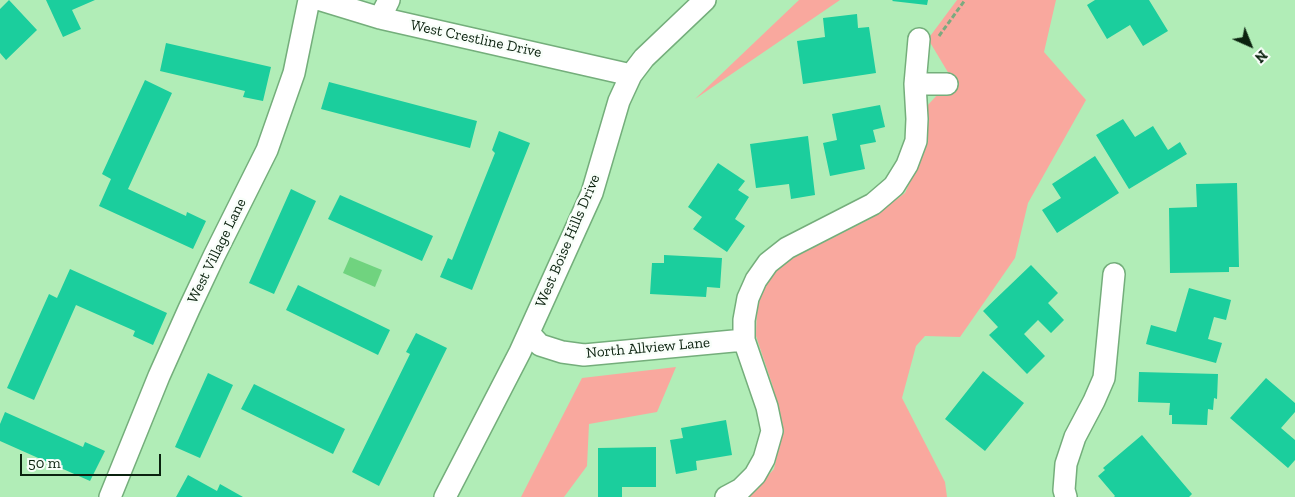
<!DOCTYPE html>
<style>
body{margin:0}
#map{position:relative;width:1295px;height:497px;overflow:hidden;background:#b1edb7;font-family:"Zilla Slab",serif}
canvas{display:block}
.north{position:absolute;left:1225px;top:20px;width:50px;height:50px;-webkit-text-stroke:4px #f8fef9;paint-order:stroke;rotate:136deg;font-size:14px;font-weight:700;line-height:20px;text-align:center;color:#0b220f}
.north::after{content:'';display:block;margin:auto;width:18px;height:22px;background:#0b220f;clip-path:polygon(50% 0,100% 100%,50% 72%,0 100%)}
.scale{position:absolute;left:20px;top:454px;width:141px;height:22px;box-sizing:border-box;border:2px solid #0b220f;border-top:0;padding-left:6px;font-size:15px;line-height:18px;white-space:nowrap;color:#0b220f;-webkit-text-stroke:4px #f8fef9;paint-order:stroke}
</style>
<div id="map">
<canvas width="1295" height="497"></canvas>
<div class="north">N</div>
<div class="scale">50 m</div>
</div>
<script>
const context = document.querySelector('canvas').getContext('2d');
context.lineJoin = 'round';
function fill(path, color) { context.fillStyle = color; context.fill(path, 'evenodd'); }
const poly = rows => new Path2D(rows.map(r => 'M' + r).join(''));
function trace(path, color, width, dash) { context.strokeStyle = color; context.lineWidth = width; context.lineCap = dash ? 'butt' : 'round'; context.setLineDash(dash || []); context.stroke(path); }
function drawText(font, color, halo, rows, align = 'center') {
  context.font = font + ' "Zilla Slab",serif'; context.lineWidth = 5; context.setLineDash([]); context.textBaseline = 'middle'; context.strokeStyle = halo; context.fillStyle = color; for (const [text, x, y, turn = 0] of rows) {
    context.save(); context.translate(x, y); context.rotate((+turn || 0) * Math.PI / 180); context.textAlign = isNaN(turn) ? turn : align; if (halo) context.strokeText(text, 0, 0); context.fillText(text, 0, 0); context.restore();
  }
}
fill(poly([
 [799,0,840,0,695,99],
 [957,0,1056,0,1044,52,1086,100,1028,203,1015,258,960,337,925,336,916,346,902,398,945,482,947,497,748,497,774,469,782,431,773,387,756,336,757,303,768,277,791,259,870,219,905,193,924,150,926,107,952,79,928,39],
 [676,367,657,412,589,424,587,466,564,497,521,497,582,378]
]), '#f9a89e');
fill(poly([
 [350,257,382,270,375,287,343,273]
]), '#70d37f');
fill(poly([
 [9,0,37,30,6,60,0,53,0,9],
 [46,0,95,0,72,10,81,29,63,37],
 [893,0,928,0,927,5,892,1],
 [1095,0,1149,0,1168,31,1143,46,1130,25,1107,39,1087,5],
 [857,14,858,28,869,27,876,73,803,84,797,41,825,37,823,18],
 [166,43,271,67,263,101,243,97,245,91,160,71],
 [145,80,172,93,128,189,186,216,187,212,206,221,193,249,99,206,111,179,102,174],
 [329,82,477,121,470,148,321,109],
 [880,105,885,127,873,130,876,142,860,145,865,169,830,176,823,143,837,140,832,114],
 [1123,119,1135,137,1153,126,1168,150,1180,142,1187,154,1129,189,1096,135],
 [499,131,530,143,472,290,440,277,448,258,452,260,495,153,492,150],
 [808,136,815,195,791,199,789,184,756,188,750,144],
 [1095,156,1119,193,1057,233,1042,210,1061,198,1052,184],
 [718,163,745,181,738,190,749,197,735,219,745,226,727,252,693,229,702,217,688,207],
 [1237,183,1239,267,1229,267,1229,272,1170,273,1169,208,1197,207,1196,184],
 [291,189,316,201,274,294,249,283],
 [340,195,433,236,422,261,328,219],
 [664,255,722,258,720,288,707,287,706,297,650,294,652,263,664,263],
 [1031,265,1058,293,1048,303,1064,320,1051,333,1038,320,1024,334,1045,356,1027,374,989,335,998,327,983,311],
 [70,269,167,313,153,345,133,336,135,331,76,305,34,400,7,388,49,294,57,298],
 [298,285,390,330,378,355,286,310],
 [1189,288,1231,300,1226,320,1214,317,1208,339,1222,343,1216,363,1146,344,1151,325,1176,332],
 [416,333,447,348,379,486,352,472,410,354,406,352],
 [983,371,1024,403,985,451,945,419],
 [1139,372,1218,374,1217,399,1214,398,1213,410,1208,409,1207,425,1172,424,1172,415,1169,415,1170,403,1138,402],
 [208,373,233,385,200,458,175,447],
 [1266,378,1295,403,1295,412,1281,428,1295,440,1295,460,1288,468,1230,418],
 [254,384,345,429,333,454,241,409],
 [5,412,83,447,85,442,105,451,90,481,0,441,0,424],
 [726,420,732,455,696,461,697,470,676,474,670,440,683,438,681,428],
 [1142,435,1192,494,1189,497,1114,497,1115,496,1098,476,1105,470,1103,468],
 [656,447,656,487,622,487,622,497,598,497,598,448],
 [188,475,217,491,220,484,243,497,176,497]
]), '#1bce9d');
const minor = poly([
 [321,0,380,18,631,75],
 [380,18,389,0],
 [915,84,947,84],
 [529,333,540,345,562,352,584,355,744,340],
 [110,497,159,376,189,309,214,256,267,150,294,73,309,0],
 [445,497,520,352,592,193,619,101,631,75,644,58,705,0],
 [726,497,741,489,755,475,764,459,772,431,767,407,744,340,744,320,748,298,756,280,768,263,787,248,873,204,894,186,907,165,916,141,917,119,915,84,919,39],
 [1066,497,1064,490,1066,464,1075,437,1094,401,1104,378,1114,274]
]);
trace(minor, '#74ae7b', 24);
trace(poly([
 [939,36,965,0]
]), '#7aaa7f', 3, [5, 2.5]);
trace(minor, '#fff', 21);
drawText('15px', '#0b220f', '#f8fef9', [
 ["West Crestline Drive",476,39,12],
 ["West Boise Hills Drive",568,241,-67],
 ["West Village Lane",217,251,-64],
 ["North Allview Lane",648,348,-5]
]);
</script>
